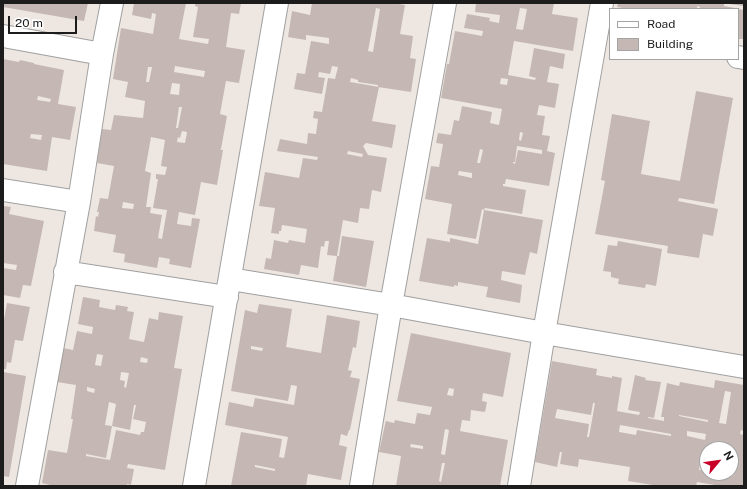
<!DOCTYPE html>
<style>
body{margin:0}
#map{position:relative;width:747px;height:489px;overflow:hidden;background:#eee7e1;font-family:"Public Sans",sans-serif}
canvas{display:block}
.frame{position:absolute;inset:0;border:4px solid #1c1c1c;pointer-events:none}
.legend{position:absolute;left:609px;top:8px;width:130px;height:52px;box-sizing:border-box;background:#fff;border:1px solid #a4a4a4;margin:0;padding:5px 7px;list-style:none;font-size:12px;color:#1c1c1c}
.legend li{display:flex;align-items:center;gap:8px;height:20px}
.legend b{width:20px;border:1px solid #a4a4a4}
.north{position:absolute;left:699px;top:441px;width:40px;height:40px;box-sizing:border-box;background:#fff;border:1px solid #a4a4a4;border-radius:50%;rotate:61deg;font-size:11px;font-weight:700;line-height:16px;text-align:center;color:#1c1c1c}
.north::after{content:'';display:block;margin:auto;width:14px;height:18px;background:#c80028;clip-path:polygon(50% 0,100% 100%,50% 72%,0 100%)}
.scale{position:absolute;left:8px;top:16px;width:69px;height:18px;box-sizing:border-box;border:2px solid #1c1c1c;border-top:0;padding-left:5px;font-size:12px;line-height:14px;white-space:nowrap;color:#1c1c1c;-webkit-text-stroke:3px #fff;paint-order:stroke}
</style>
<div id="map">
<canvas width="747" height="489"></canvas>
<div class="frame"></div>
<ul class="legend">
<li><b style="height:5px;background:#fff"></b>Road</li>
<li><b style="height:11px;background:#c5b8b4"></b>Building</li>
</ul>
<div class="north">N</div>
<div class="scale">20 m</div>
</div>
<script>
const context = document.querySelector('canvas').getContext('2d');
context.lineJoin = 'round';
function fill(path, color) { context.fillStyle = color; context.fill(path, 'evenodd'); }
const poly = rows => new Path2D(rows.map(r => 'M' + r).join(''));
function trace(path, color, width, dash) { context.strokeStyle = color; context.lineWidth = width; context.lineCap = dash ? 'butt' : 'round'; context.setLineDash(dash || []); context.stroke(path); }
fill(poly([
 [3,3,88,3,84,21,3,7],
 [134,3,186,3,179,39,208,44,209,39,193,37,198,7,195,6,195,3,241,3,239,14,231,13,226,47,245,50,239,83,226,81,220,114,227,116,221,149,220,150,223,150,217,185,201,182,195,215,179,212,177,224,191,226,192,218,200,219,191,268,169,264,170,259,159,257,157,268,124,262,125,254,113,252,116,235,94,231,96,216,98,217,99,212,97,212,100,198,108,199,114,166,97,163,102,129,111,130,114,115,143,118,145,101,125,97,128,82,113,79,121,28,153,34,156,14,152,13,151,19,132,15],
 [175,66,205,71,204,77,174,72],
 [148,67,152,67,149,82,146,82],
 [172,83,180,84,179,95,170,94],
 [179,107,182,107,178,128,176,128],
 [182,131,187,132,185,143,177,142,178,137,180,138],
 [151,137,165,140,161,166,167,167,165,175,156,174,156,179,158,179,153,208,167,210,162,239,158,238,162,215,150,213,151,207,146,207,151,173,145,171],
 [123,202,134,204,133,209,122,208],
 [312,3,393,3,405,5,400,34,413,36,410,58,416,59,411,92,378,87,378,85,358,82,358,80,351,78,350,82,379,87,372,121,396,125,392,148,366,143,363,146,368,155,387,158,381,192,372,190,369,209,360,208,358,223,343,220,337,256,339,256,342,236,374,241,366,287,333,281,337,256,327,255,329,241,325,241,324,247,321,246,318,268,301,265,299,275,264,269,266,258,271,259,274,240,288,243,289,240,305,243,307,229,282,225,281,231,279,231,279,234,271,233,275,208,259,206,265,172,299,178,303,158,317,160,318,157,277,151,280,139,307,144,308,133,316,134,318,119,313,118,314,111,322,112,328,78,335,79,338,67,332,66,330,74,319,72,318,77,325,78,322,94,294,89,297,73,305,74,311,41,329,44,329,38,306,35,306,40,288,37,292,11,310,15],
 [376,8,380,9,373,52,368,51],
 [348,151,363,154,362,157,347,154],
 [476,3,554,3,552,14,578,18,573,51,514,41,508,75,535,80,536,78,529,76,534,48,565,54,563,69,550,66,547,82,559,84,555,108,539,105,537,115,545,116,542,135,550,136,547,151,555,153,549,186,506,179,505,184,503,184,503,186,526,190,522,214,485,208,484,210,482,209,476,239,447,234,452,204,425,199,431,166,439,167,443,144,436,143,438,133,451,135,454,120,459,121,462,106,492,112,490,123,499,125,502,109,441,98,447,64,449,64,455,31,482,36,483,31,464,28,467,14,490,18,489,21,499,23,500,15,475,12],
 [520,8,527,9,523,30,516,29],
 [501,78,508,79,507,85,500,84],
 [520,132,523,133,521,141,519,140],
 [517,146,542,150,542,154,518,150,515,164,513,163,513,162,515,162],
 [480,149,483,150,480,163,477,163],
 [459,171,472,173,472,178,458,175],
 [618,3,724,3,724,6,735,8,700,9,700,7,697,6,697,9,628,9,617,7],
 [729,3,744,3,744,6,729,4],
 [738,9,744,10,744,39,738,39],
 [3,59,19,62,20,60,34,63,34,64,64,70,58,104,76,107,70,140,52,137,47,171,3,164],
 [38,96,51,99,50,102,37,100],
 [31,134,42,135,41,140,30,138],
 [696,91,733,98,714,204,679,198,678,201,718,209,713,236,703,234,699,258,667,253,668,246,595,234,605,181,601,180,612,114,650,121,641,174,680,181],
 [3,206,11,207,9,214,44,221,31,286,23,285,20,298,3,295,3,268,16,270,17,265,3,263],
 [484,210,543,220,537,254,530,252,525,275,502,271,501,280,522,285,520,303,486,297,488,287,458,282,458,286,454,285,454,287,419,281,427,238,450,242,450,238,478,244],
 [618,241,662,249,656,286,646,284,645,288,618,284,619,279,611,277,611,272,603,271,608,245,617,246],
 [83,297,100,300,99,307,115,310,116,305,128,307,127,311,134,312,129,339,144,342,149,318,158,320,159,312,183,316,174,368,182,369,165,470,128,464,127,468,134,469,131,485,127,484,127,486,49,486,50,485,42,483,48,450,67,453,73,419,71,419,76,385,57,382,63,348,73,350,77,331,92,334,93,327,78,324],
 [97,354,103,355,101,366,95,365],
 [141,357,148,359,147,363,140,362],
 [121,372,129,373,126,388,124,387,125,381,120,380],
 [87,387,95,389,94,393,87,391],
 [109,402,116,404,112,426,105,425],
 [134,405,136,405,133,419,146,422,144,432,141,432,140,435,116,430,110,460,86,456,86,454,106,458,112,426,130,430],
 [7,303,30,307,23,341,15,340,11,363,7,362,6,369,3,369,3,325],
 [259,304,292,309,286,347,321,353,327,315,360,321,356,348,353,347,348,370,352,371,350,377,360,379,350,430,349,430,347,436,341,434,339,445,347,447,341,480,308,474,306,486,231,486,241,432,282,439,279,457,284,458,288,437,225,425,229,402,253,407,255,398,294,405,297,386,291,385,288,401,231,391,245,310,257,313],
 [251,346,263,348,262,351,251,349],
 [255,465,275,469,275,471,255,467],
 [411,333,511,353,503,397,483,393,482,401,487,402,485,412,471,410,470,421,462,420,460,431,508,440,500,486,396,486,401,456,379,452,386,420,386,421,394,423,395,420,415,424,417,413,430,415,432,407,397,401],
 [449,388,454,389,453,396,447,395],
 [445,429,449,430,445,455,441,454],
 [411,444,423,446,423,449,410,447],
 [442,463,445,463,441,482,439,481],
 [552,361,597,369,596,375,612,378,612,376,622,378,617,411,639,415,640,412,628,410,635,375,646,378,645,380,661,382,654,418,648,417,648,418,664,421,664,417,661,417,667,383,679,386,680,382,714,388,715,380,744,385,744,431,741,430,740,434,744,435,744,486,721,486,697,482,696,486,659,486,628,481,630,467,579,459,578,467,560,464,562,452,560,452,557,467,535,462],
 [725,391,731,392,726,424,719,423],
 [593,403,595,403,589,437,587,437,589,424,555,418,557,409,591,415],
 [679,415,708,420,708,422,679,416],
 [620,425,671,434,671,436,637,430,636,435,619,432],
 [687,431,706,434,705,440,687,436],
 [707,449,731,449,731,455,737,456,736,457,731,457,731,468,734,469,733,476,728,475,729,473,707,473],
 [702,453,706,454,703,470,699,470],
 [3,372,26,376,9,477,3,476]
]), '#c5b8b4');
const minor = poly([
 [3,36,102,54],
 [738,57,744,58],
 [3,190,79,202],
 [65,272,227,297],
 [230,279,391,305,544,333,744,367],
 [27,486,79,202,102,54,112,3],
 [194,486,277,3],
 [361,486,391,305,445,3],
 [519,486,544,333,602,3]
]);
trace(minor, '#a0a0a0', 24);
trace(minor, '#fff', 22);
</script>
